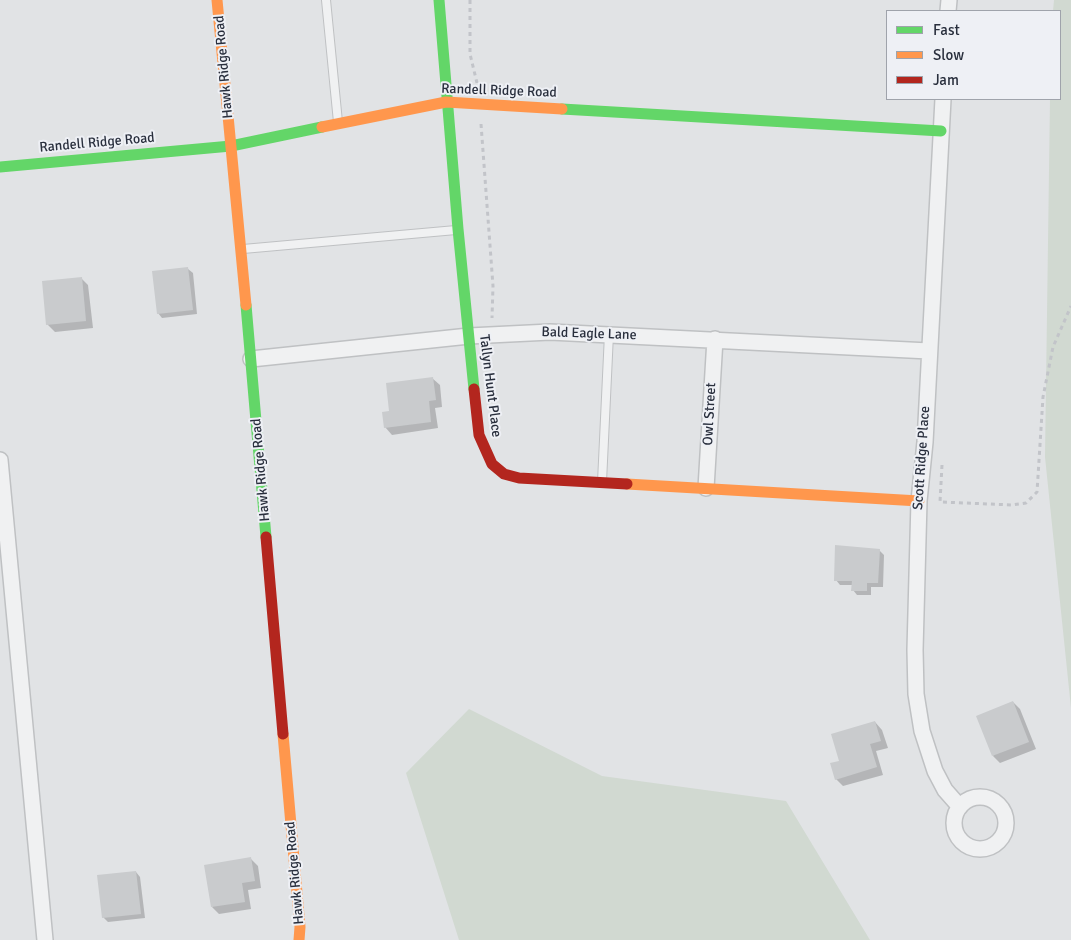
<!DOCTYPE html>
<style>
body{margin:0}
#map{position:relative;width:1071px;height:940px;overflow:hidden;background:#e1e3e5;font-family:Signika,sans-serif}
canvas{display:block}
.legend{position:absolute;left:886px;top:10px;width:175px;height:90px;box-sizing:border-box;background:#eef0f5;border:1px solid #9fa3ab;margin:0;padding:6px 9px;list-style:none;font-size:15px;color:#292f3d}
.legend li{display:flex;align-items:center;gap:10px;height:25px}
.legend b{width:25px;border:1px solid #9fa3ab}
</style>
<div id="map">
<canvas width="1071" height="940"></canvas>
<ul class="legend">
<li><b style="height:6px;background:#63d668"></b>Fast</li>
<li><b style="height:6px;background:#ff974d"></b>Slow</li>
<li><b style="height:6px;background:#b3261e"></b>Jam</li>
</ul>
</div>
<script>
const context = document.querySelector('canvas').getContext('2d');
context.lineJoin = 'round';
function fill(path, color) { context.fillStyle = color; context.fill(path, 'evenodd'); }
const poly = rows => new Path2D(rows.map(r => 'M' + r).join(''));
function trace(path, color, width, dash) { context.strokeStyle = color; context.lineWidth = width; context.lineCap = dash ? 'butt' : 'round'; context.setLineDash(dash || []); context.stroke(path); }
function drawText(font, color, halo, rows, align = 'center') {
  context.font = font + ' Signika,sans-serif'; context.lineWidth = 4; context.setLineDash([]); context.textBaseline = 'middle'; context.strokeStyle = halo; context.fillStyle = color; for (const [text, x, y, turn = 0] of rows) {
    context.save(); context.translate(x, y); context.rotate((+turn || 0) * Math.PI / 180); context.textAlign = isNaN(turn) ? turn : align; if (halo) context.strokeText(text, 0, 0); context.fillText(text, 0, 0); context.restore();
  }
}
fill(poly([
 [1054,0,1071,0,1071,708,1045,457,1050,99,1060,99,1060,11,1053,11],
 [469,709,602,776,786,801,870,940,459,940,406,773]
]), '#d1d9d1');
fill(poly([
 [188,269,193,273,197,314,162,318,158,313],
 [81,278,88,285,93,328,55,332,47,324],
 [432,378,440,385,442,407,435,408,438,428,392,435,385,427,391,412],
 [879,550,884,555,883,587,871,587,871,595,857,595,853,590,853,585,840,585,836,580],
 [1013,702,1020,709,1036,749,1000,763,993,756],
 [875,722,882,730,888,748,876,751,883,775,843,786,836,779,840,762],
 [251,859,258,866,261,888,248,890,251,909,219,914,212,907],
 [136,872,140,877,145,918,108,922,103,917]
]), '#0003');
fill(poly([
 [188,267,193,310,157,314,152,271],
 [82,277,86,321,46,325,42,281],
 [433,377,436,400,429,401,431,422,384,428,382,412,389,411,386,383],
 [835,545,880,549,878,583,867,583,867,591,851,591,852,581,834,581],
 [1013,701,1029,742,992,756,976,716],
 [875,721,881,741,870,744,877,767,835,780,830,763,839,761,831,734],
 [251,857,255,881,242,883,245,902,211,907,204,865],
 [136,871,141,914,102,918,97,875]
]), '#c9cbcd');
const lane = poly([
 [326,0,338,122],
 [243,249,456,230],
 [602,482,609,334]
]);
const street = poly([
 [948,11,949,0],
 [943,99,925,442,919,501,915,650,916,694,922,731,935,771,945,790,960,807],
 [251,359,469,336,550,332,929,351],
 [0,460,45,940],
 [706,488,715,339],
 '954 823a26 26 0 1 1 52 0a26 26 0 1 1-52 0Z'
]);
trace(lane, '#bfc1c3', 10);
trace(street, '#bfc1c3', 18);
trace(poly([
 [470,0,470,54,477,83],
 [481,124,493,286,492,318],
 [942,465,940,502,1012,505,1026,503,1037,492,1043,397,1053,347,1071,306]
]), '#c2c4c9', 3, [4, 4]);
trace(lane, '#f0f1f2', 8);
trace(street, '#f0f1f2', 15);
trace(poly([
 [439,0,458,229,474,389],
 [562,109,941,131],
 [0,167,231,146,322,127],
 [246,305,266,537]
]), '#63d668', 11);
trace(poly([
 [217,0,246,305],
 [322,127,446,102,562,109],
 [627,484,919,501],
 [283,734,300,927,299,940]
]), '#ff974d', 11);
trace(poly([
 [474,389,479,435,492,464,504,474,519,478,627,484],
 [266,537,283,734]
]), '#b3261e', 11);
drawText('14px', '#292f3d', '#eef0f5', [
 ["Hawk Ridge Road",224,67,-95],
 ["Randell Ridge Road",499,91,2],
 ["Randell Ridge Road",97,143,-5],
 ["Bald Eagle Lane",589,334,2],
 ["Tallyn Hunt Place",490,386,83],
 ["Owl Street",710,414,-87],
 ["Scott Ridge Place",922,458,-86],
 ["Hawk Ridge Road",261,470,-95],
 ["Hawk Ridge Road",295,873,-95]
]);
</script>
